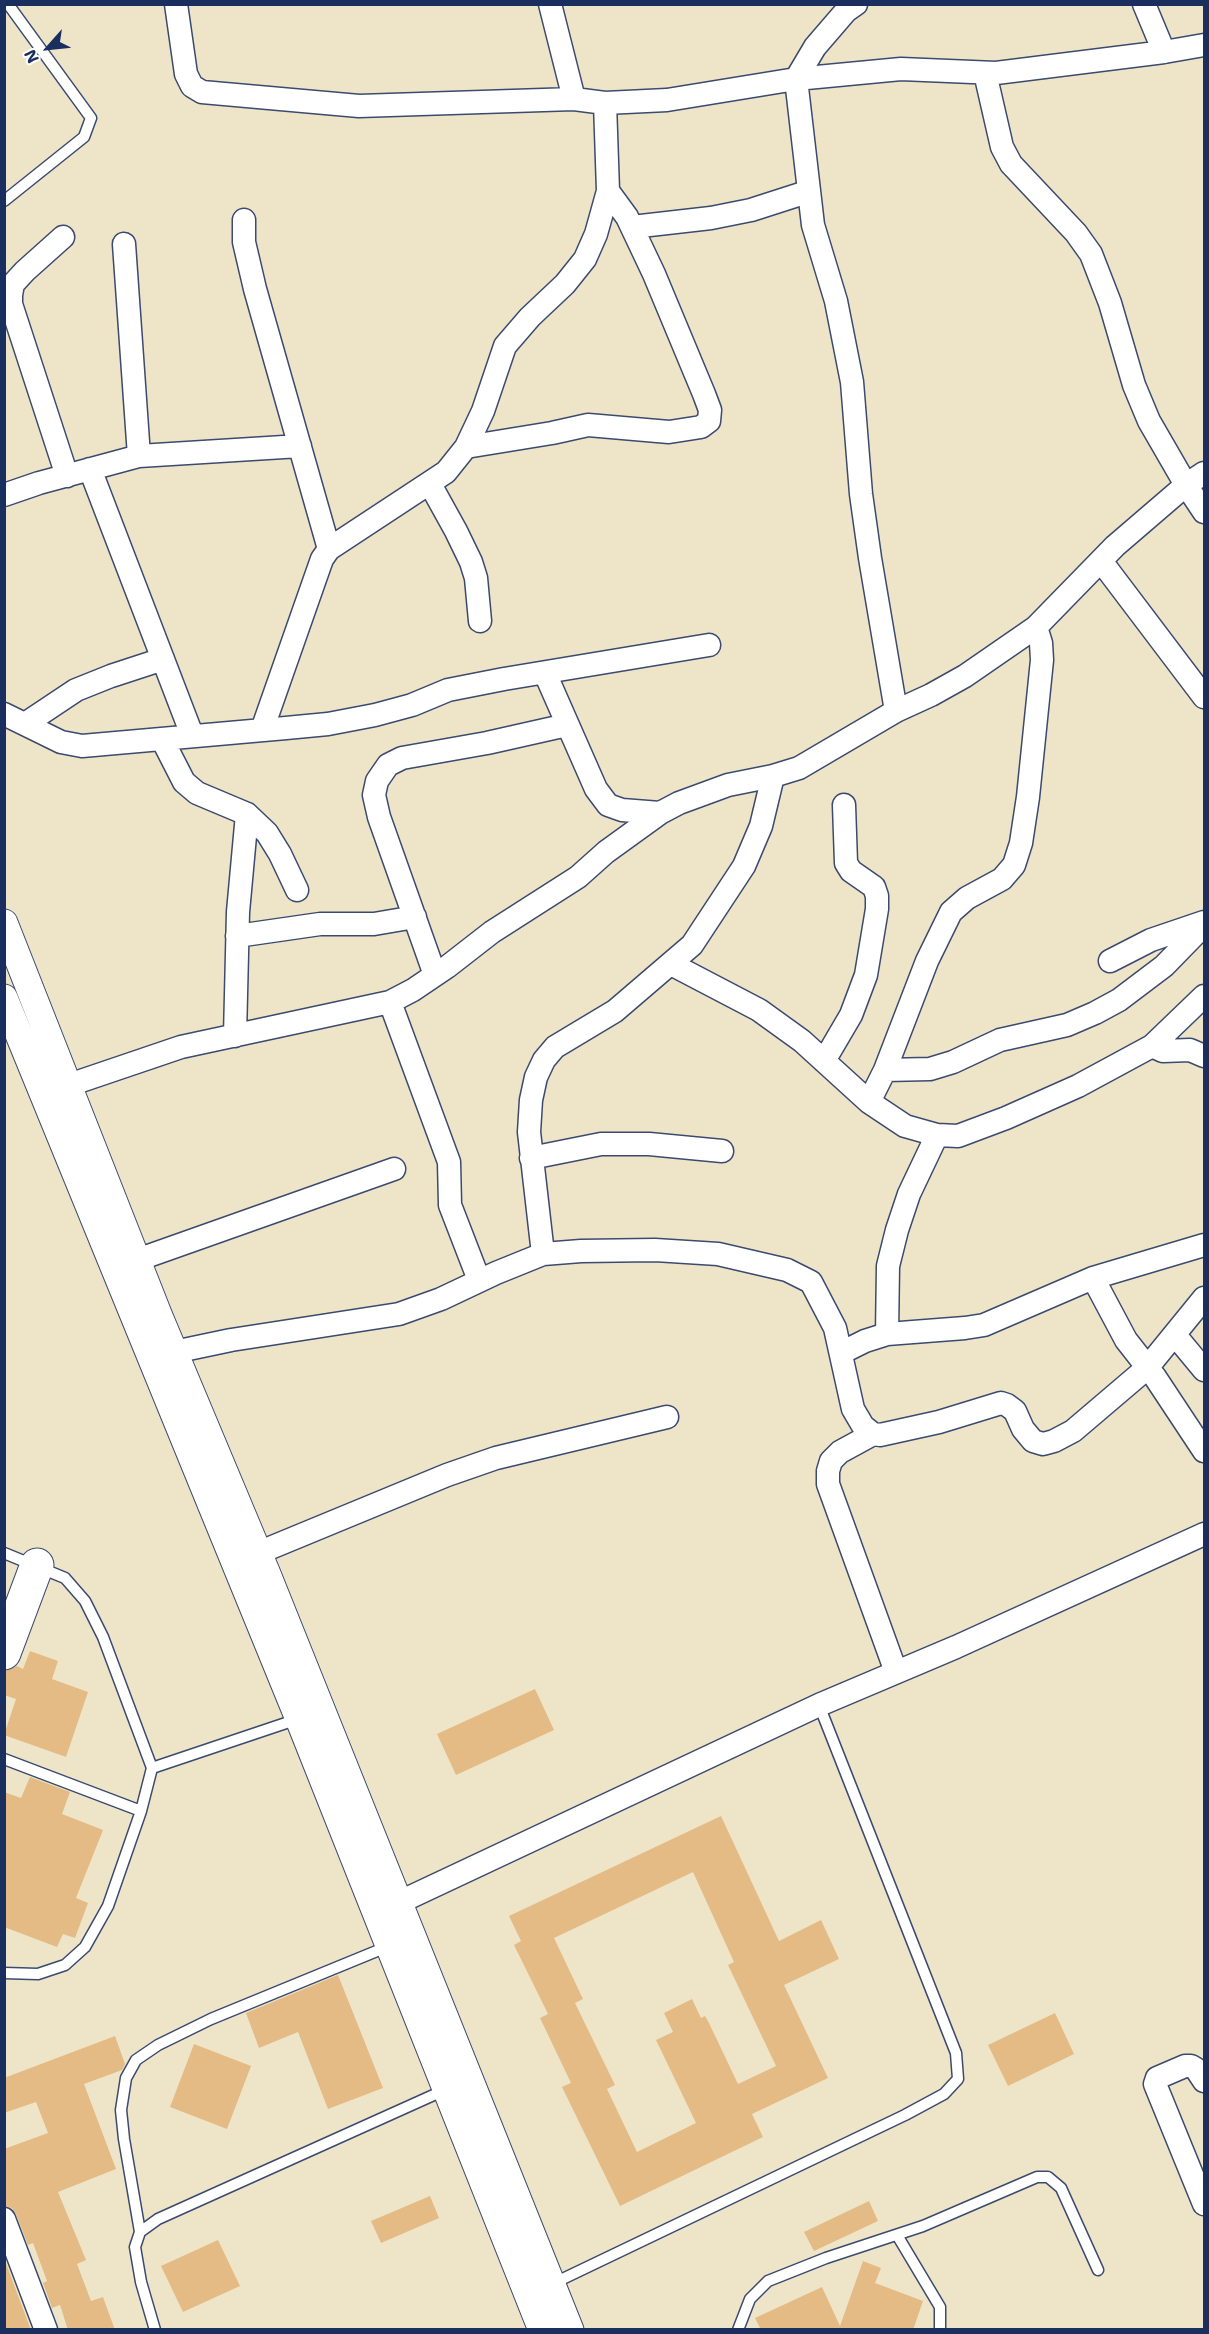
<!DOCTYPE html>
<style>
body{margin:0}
#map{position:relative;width:1209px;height:2334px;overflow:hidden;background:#eee5c9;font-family:"Shantell Sans",sans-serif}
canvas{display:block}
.frame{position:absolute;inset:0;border:6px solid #1b2f5e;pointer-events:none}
.north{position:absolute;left:18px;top:18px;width:60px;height:60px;-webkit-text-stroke:4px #fff;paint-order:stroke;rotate:243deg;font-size:16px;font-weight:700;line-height:24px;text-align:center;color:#1b2f5e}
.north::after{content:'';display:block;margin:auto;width:21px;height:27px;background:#1b2f5e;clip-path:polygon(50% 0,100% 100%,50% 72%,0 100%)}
</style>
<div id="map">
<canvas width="1209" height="2334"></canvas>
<div class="frame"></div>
<div class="north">N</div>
</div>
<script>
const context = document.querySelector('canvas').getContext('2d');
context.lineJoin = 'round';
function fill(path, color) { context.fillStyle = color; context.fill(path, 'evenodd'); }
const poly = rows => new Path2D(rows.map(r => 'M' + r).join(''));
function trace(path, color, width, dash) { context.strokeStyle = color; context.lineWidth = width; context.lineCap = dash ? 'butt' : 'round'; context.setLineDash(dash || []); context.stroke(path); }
fill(poly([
 [30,1651,58,1661,52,1679,88,1692,66,1757,4,1735,16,1699,4,1695,4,1671,17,1666,23,1669],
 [535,1689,554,1730,456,1775,437,1734],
 [30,1777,70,1792,62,1814,103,1830,76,1898,88,1903,75,1938,63,1934,57,1947,4,1927,4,1792,21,1798],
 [721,1816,779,1941,821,1920,839,1959,784,1985,828,2078,752,2114,763,2137,620,2206,562,2087,571,2083,540,2018,548,2014,514,1945,521,1941,509,1916],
 [693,1872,734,1962,728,1965,776,2066,738,2084,709,2023,705,2016,701,2018,692,1999,664,2013,673,2032,656,2040,696,2123,637,2152,607,2089,615,2085,575,2003,583,1999,554,1938],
 [338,1975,383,2088,328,2109,298,2032,259,2048,246,2013],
 [1055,2013,1074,2054,1008,2086,988,2045],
 [115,2036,125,2064,122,2070,84,2084,116,2169,58,2192,86,2260,77,2264,91,2301,103,2297,115,2330,68,2330,60,2305,52,2308,43,2283,47,2281,33,2243,28,2245,16,2214,12,2208,4,2206,4,2149,48,2133,36,2102,4,2113,4,2078],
 [194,2044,251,2066,227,2129,170,2107],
 [430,2196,439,2218,381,2243,371,2221],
 [869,2201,878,2221,814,2251,804,2232],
 [218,2240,240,2286,183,2312,161,2266],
 [4,2258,31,2330,4,2330],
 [863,2261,881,2268,875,2283,923,2301,913,2330,761,2330,755,2318,822,2287,840,2326]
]), '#e4bb84');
const service = poly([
 [4,201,84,137,91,118,8,4],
 [4,1553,65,1578,85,1601,103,1637,152,1768,141,1811,108,1906,85,1947,65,1965,38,1974,4,1973],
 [4,1759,141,1811],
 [152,1768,298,1719],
 [140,2232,124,2139,121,2110,126,2078,136,2060,158,2045,211,2019,389,1946],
 [897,2235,940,2307,940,2330],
 [552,2284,905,2115,944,2094,958,2079,956,2053,819,1705],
 [155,2330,141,2282,135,2247,140,2232,158,2219,447,2089],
 [738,2330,750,2299,768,2281,826,2258,923,2226,1037,2177,1048,2177,1061,2188,1098,2270]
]);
const minor = poly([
 [176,4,186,74,192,86,202,92,359,106,574,99,605,103,667,100,796,79,901,69,996,73,1164,52,1204,45],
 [550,4,574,99],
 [856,4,846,11,815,47,796,79,813,225,836,301,852,382,861,494,870,558,896,711],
 [1144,4,1164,52],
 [985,73,1002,147,1011,164,1076,233,1091,254,1110,303,1134,385,1149,421,1186,485,1204,512],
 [244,220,244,242,255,289,329,549],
 [632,227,711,218,751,210,807,192],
 [63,237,25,271,13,284,11,295,11,304,67,476],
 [124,244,139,456],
 [466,447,552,433,588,425,669,432,701,427,709,421,710,410,704,394,654,274,627,217,608,191],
 [90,469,192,735],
 [430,484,456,531,471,562,476,578,480,621],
 [4,495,39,483,139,456,300,446],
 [1101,561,1204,697],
 [545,673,596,789,608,805,622,810,660,813,679,803,728,785,773,776,799,768,896,711,931,695,965,676,1036,627,1115,546,1186,485,1204,473],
 [4,714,61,742,82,746,286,728,328,724,375,715,412,705,448,690,504,679,709,645],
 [25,724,76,690,111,676,163,659],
 [262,730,322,559,329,549,446,472,466,447,483,411,505,346,530,317,565,284,585,259,596,234,608,191,605,103],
 [162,739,184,782,197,793,247,814,267,833,280,854,297,890],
 [237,936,320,924,374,924,415,917],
 [1110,961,1151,940,1204,922],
 [671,964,759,1010,802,1041,869,1102,905,1126,937,1135,958,1136,1006,1118,1078,1086,1152,1046,1204,996],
 [435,975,379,817,374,795,377,781,388,765,402,758,487,743,567,725],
 [390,1002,449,1162,450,1205,479,1280],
 [235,1036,238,912,247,814],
 [1152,1046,1163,1051,1190,1050,1204,1056],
 [824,1061,851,1015,866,975,877,909,877,896,874,887,851,871,846,863,844,805],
 [885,1070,930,1069,953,1062,1000,1040,1067,1025,1095,1013,1119,1000,1164,966,1204,925],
 [69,1085,181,1047,390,1002,413,990,447,967,492,932,578,877,606,852,660,813],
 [869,1102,885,1070,927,961,951,912,967,898,1002,879,1014,865,1021,843,1028,797,1042,660,1041,643,1036,627],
 [531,1158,601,1144,649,1144,722,1151],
 [543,1254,529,1132,531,1100,536,1077,544,1060,555,1047,615,1011,692,945,744,866,761,826,773,776],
 [137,1260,394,1169],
 [1093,1278,1126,1340,1155,1377,1204,1451],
 [887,1334,888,1266,897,1230,909,1194,937,1135],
 [1175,1335,1204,1370],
 [174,1352,231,1340,399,1314,441,1299,496,1273,543,1254,581,1251,655,1250,718,1254,787,1270,811,1282,835,1328,853,1409,863,1426,873,1434,880,1435,939,1422,1001,1403,1007,1405,1015,1411,1023,1429,1033,1441,1043,1444,1054,1441,1073,1431,1147,1368,1204,1298],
 [841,1353,865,1341,887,1334,965,1328,984,1325,1093,1278,1204,1245],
 [873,1434,840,1452,831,1461,828,1471,828,1484,896,1672],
 [258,1553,447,1475,496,1458,667,1417],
 [385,1909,819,1705,956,1647,1204,1534],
 [1204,2081,1196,2069,1191,2066,1185,2066,1157,2078,1155,2084,1204,2204],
 [4,2219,46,2330]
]);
const tertiary = poly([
 [4,923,158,1314,267,1574,570,2330],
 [4,998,299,1719,542,2330]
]);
const primary = poly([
 [4,1653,37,1565]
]);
trace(service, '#3b4a6e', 13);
trace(minor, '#3b4a6e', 25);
trace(tertiary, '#3b4a6e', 29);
trace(primary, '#3b4a6e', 35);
trace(service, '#fff', 10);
trace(minor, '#fff', 22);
trace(tertiary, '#fff', 27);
trace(primary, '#fff', 33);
</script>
